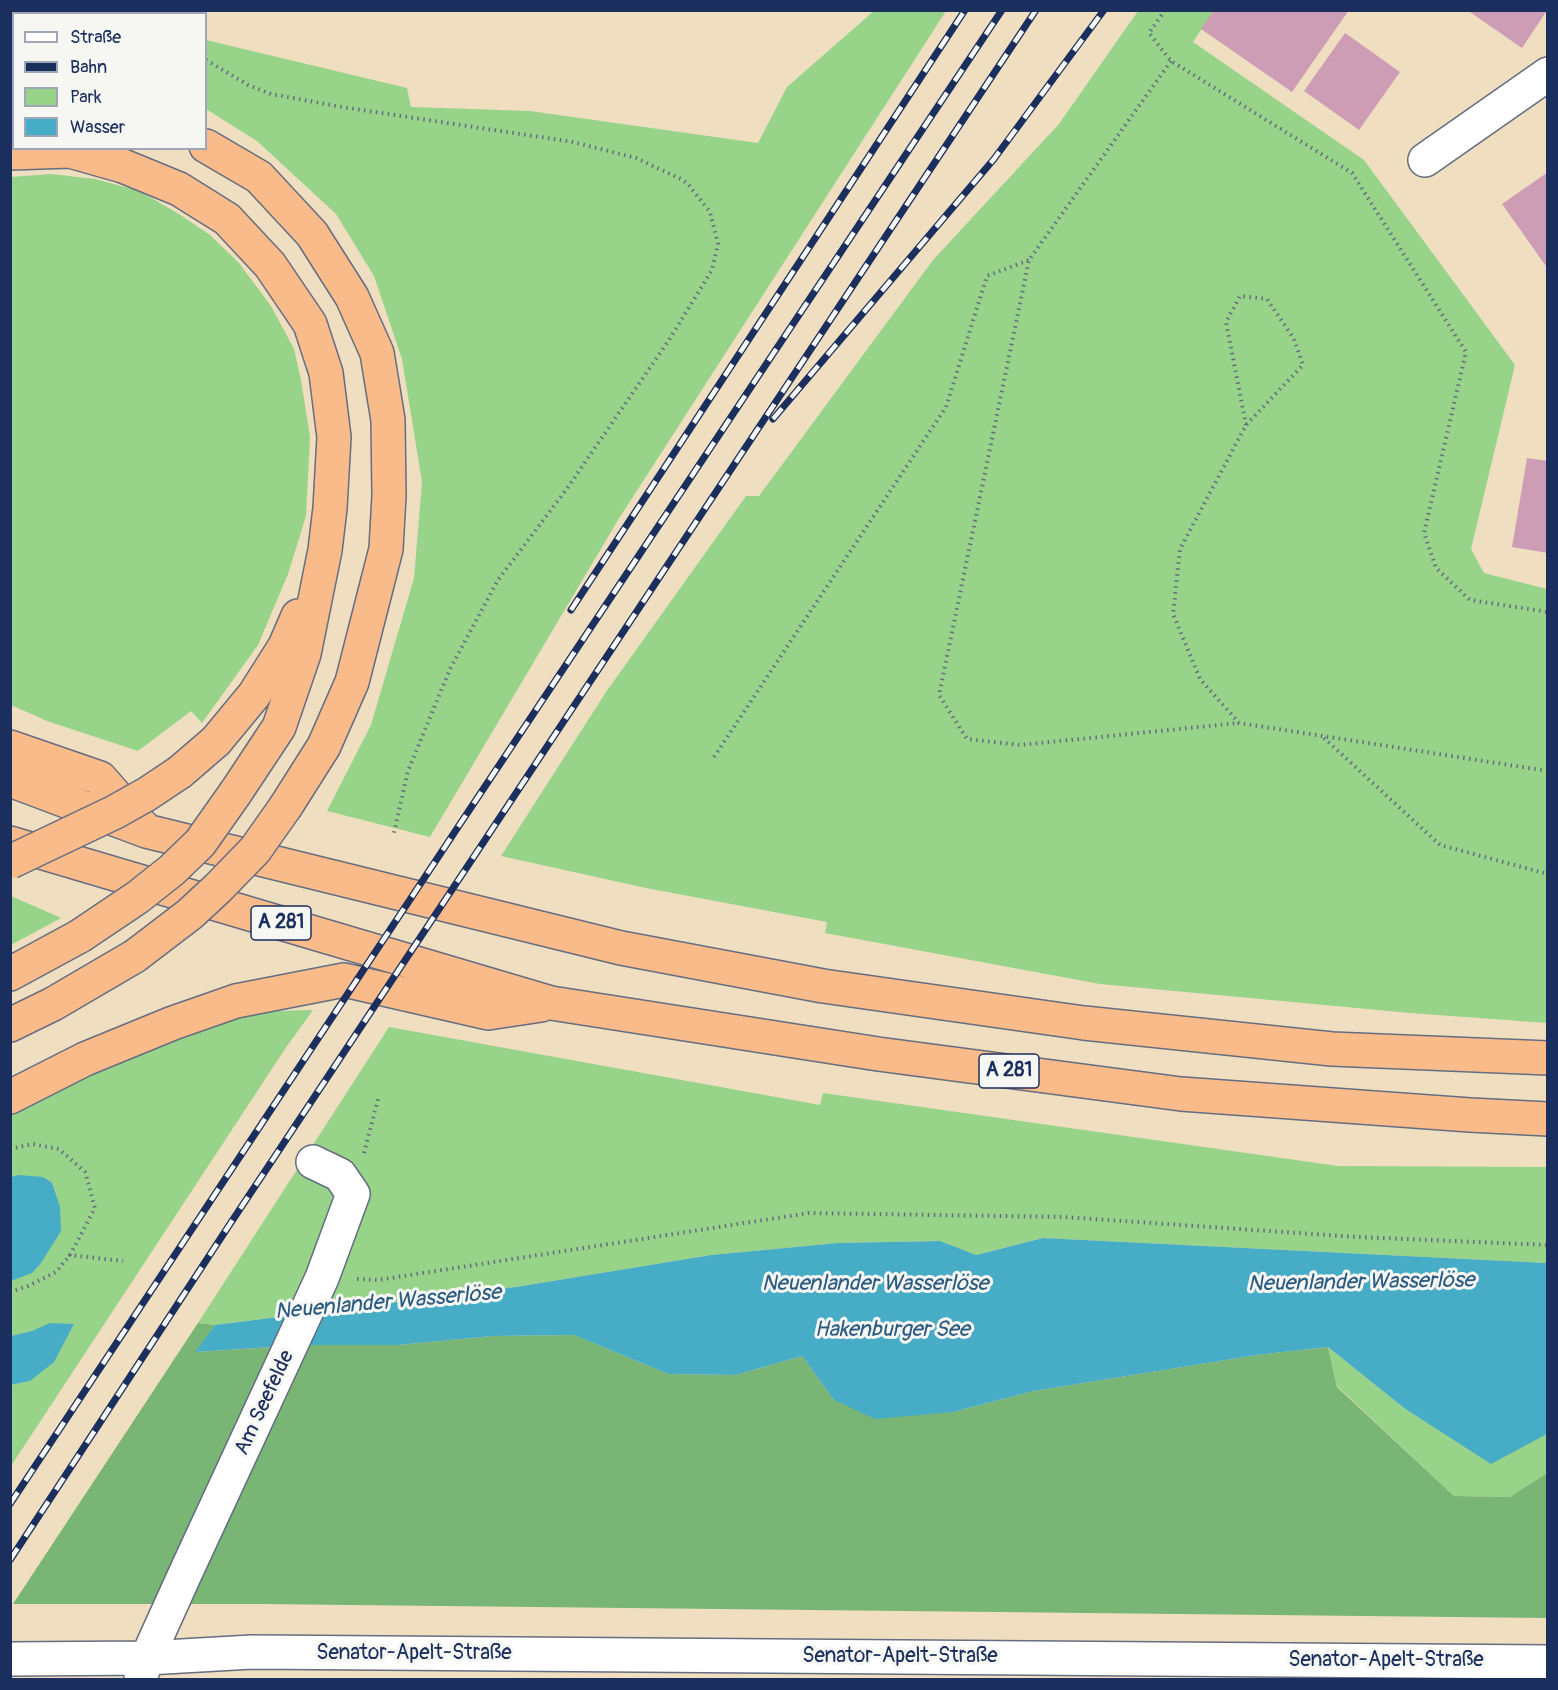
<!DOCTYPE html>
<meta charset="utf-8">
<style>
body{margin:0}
#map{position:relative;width:1558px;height:1690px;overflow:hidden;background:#efdfc0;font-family:Pangolin,sans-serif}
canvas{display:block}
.frame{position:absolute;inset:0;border:12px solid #1b2f5e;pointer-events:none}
.legend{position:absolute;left:12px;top:12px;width:195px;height:138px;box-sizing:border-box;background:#f6f6f2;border:2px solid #9ea6b7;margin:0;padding:8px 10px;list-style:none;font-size:18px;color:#1b2f5e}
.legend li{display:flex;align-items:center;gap:12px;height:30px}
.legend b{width:30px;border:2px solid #9ea6b7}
</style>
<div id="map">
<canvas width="1558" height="1690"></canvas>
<div class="frame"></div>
<ul class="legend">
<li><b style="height:8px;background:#fff"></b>Straße</li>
<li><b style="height:8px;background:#1b2f5e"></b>Bahn</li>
<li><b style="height:16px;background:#97d388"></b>Park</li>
<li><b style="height:16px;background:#47acc6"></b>Wasser</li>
</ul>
</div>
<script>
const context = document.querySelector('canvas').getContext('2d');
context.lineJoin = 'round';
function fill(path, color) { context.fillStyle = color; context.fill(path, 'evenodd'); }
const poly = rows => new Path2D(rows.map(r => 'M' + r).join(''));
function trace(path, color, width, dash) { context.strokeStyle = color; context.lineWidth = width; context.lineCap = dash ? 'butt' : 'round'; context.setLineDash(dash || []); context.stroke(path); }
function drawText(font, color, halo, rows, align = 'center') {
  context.font = font + ' Pangolin,sans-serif'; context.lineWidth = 6; context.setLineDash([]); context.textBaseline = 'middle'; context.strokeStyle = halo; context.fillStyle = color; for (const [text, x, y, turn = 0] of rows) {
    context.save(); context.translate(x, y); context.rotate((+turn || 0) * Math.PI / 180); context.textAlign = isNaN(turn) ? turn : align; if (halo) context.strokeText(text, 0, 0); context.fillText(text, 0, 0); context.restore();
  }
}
fill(poly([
 [98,10,109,13,14,14,14,78,11,78,11,11],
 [875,10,946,11,618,520,430,837,327,811,371,725,414,578,422,482,402,359,374,276,336,214,257,141,206,109,206,40,407,88,411,107,530,111,758,143,787,87],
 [1138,11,1214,11,1193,42,1364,160,1515,365,1471,549,1484,573,1547,589,1547,1023,1410,1013,1100,984,825,933,827,922,646,888,501,856,606,692,746,496,759,496,933,260,1059,124],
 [51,174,95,179,139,191,179,214,210,235,239,263,271,306,294,349,301,380,310,437,306,516,288,574,258,645,202,723,191,711,138,751,47,721,11,705,11,177],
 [11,896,61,918,11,945],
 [313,1010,285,1049,11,1466,11,1385,30,1381,63,1341,73,1325,11,1336,11,1281,32,1272,18,1175,11,1177,11,1112,165,1039,222,1021,275,1011],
 [389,1027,820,1105,823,1093,1338,1166,1547,1167,1547,1263,1043,1238,975,1255,940,1241,839,1243,711,1255,516,1287,215,1325,198,1323],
 [1328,1347,1404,1408,1491,1463,1547,1434,1547,1473,1510,1497,1454,1496,1337,1386]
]), '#97d388');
fill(poly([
 [198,1323,215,1325,196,1352,304,1345,398,1345,493,1336,574,1335,668,1374,736,1375,802,1356,834,1400,953,1412,1034,1391,1257,1355,1328,1347,1337,1387,1454,1496,1510,1497,1547,1473,1547,1618,259,1604,13,1604]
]), '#79b574');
fill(poly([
 [18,1175,43,1177,52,1183,60,1207,61,1231,41,1263,32,1273,11,1281,11,1177],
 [1043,1238,1547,1263,1547,1434,1491,1464,1404,1408,1328,1347,1257,1355,1034,1391,953,1412,875,1419,834,1400,802,1356,736,1375,668,1374,574,1335,493,1336,398,1345,304,1345,195,1352,215,1325,516,1287,711,1255,838,1243,940,1241,976,1255],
 [50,1323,74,1324,54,1362,30,1381,11,1385,11,1336,32,1331]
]), '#47acc6');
fill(poly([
 [1214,10,1349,10,1292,92,1201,29],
 [1467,10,1544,10,1546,12,1522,48],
 [1345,33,1400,72,1359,130,1304,91],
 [1548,172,1548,269,1502,204],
 [1527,458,1548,461,1548,553,1512,547]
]), '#cd9cb5');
const minor = poly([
 [1425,160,1548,74],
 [10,1659,147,1658,252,1652,1548,1662],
 [141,1676,147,1658,185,1574,322,1278,353,1194,340,1175,313,1162]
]);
const highway = poly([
 [10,99,14,99],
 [206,146,259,177,312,234,352,297,377,353,388,420,389,496,386,549,352,682,324,746,286,806],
 [10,153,70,151,123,166,179,189,227,219,270,265,310,324,326,373,334,437,330,508,325,550,304,654,279,727,236,792],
 [10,747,100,778,143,827],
 [180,772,216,741,254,695,285,646,298,616],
 [10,780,146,831,621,948,823,986,1084,1023,1332,1049,1548,1058],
 [10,843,551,1003,878,1054,1181,1094,1470,1115,1548,1119],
 [10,974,80,936],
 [10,1025,53,1004,135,956],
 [10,1097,85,1059,173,1023,236,1001,344,980,488,1013,541,1005]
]);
trace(minor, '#656d80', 36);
trace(highway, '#656d80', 36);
trace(poly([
 [31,10,48,14],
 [1165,10,1149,33,1171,61,1352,173,1466,352,1424,533,1436,568,1470,600,1548,612],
 [206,60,248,85,271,94,342,107,573,142,636,158,681,179,688,184,710,212,718,244,712,270,669,340,566,490,498,580,450,669,408,771,393,837],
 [1171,61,1029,260,939,695,967,739,1020,745,1239,723],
 [1246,425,1226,322,1240,296,1267,299,1294,339,1303,365,1246,425,1180,549,1173,614,1200,679,1239,723,1548,771],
 [1324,738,1440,845,1548,874],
 [714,757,946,407,987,276,1029,260],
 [10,1149,32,1144,59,1149,85,1172,95,1208,70,1255,123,1261],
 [364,1153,378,1099],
 [357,1279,378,1280,809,1213,1064,1217,1357,1237,1548,1245],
 [10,1292,28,1286,56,1272,70,1255]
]), '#656d80', 4, [1.5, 4.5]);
trace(minor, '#fff', 33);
trace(highway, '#fabb8b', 33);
const rail = poly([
 [773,419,994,159,1104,10],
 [571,610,965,10],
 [10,1504,464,818,1002,10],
 [10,1560,230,1224,1036,10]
]);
trace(rail, '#1b2f5e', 7);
trace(rail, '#f6f6f2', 4.5, [14]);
const highwayBridge = poly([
 [10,862,115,812,147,794,180,772],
 [80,936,138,897,172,870,200,843,236,792],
 [135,956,190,914,218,888,255,850,286,806]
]);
trace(highwayBridge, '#656d80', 36, []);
trace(highwayBridge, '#fabb8b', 33);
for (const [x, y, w] of [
 [281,923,60],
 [1009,1071,60]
]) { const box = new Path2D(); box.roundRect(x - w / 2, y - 17, w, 34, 4.5); context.fillStyle = '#f6f6f2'; context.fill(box); trace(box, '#1b2f5e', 1.5); }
drawText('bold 20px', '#1b2f5e', null, [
 ["A 281",281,923],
 ["A 281",1009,1071]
]);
drawText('21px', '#1b2f5e', '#f6f6f2', [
 ["Am Seefelde",265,1403,-65],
 ["Senator-Apelt-Straße",414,1654],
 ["Senator-Apelt-Straße",900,1657],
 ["Senator-Apelt-Straße",1386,1661]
]);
drawText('italic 22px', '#2a5b82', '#f6f6f2', [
 ["Neuenlander Wasserlöse",1361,1283,-1],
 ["Neuenlander Wasserlöse",875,1284],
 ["Neuenlander Wasserlöse",388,1303,-5],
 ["Hakenburger See",892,1330]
]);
</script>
